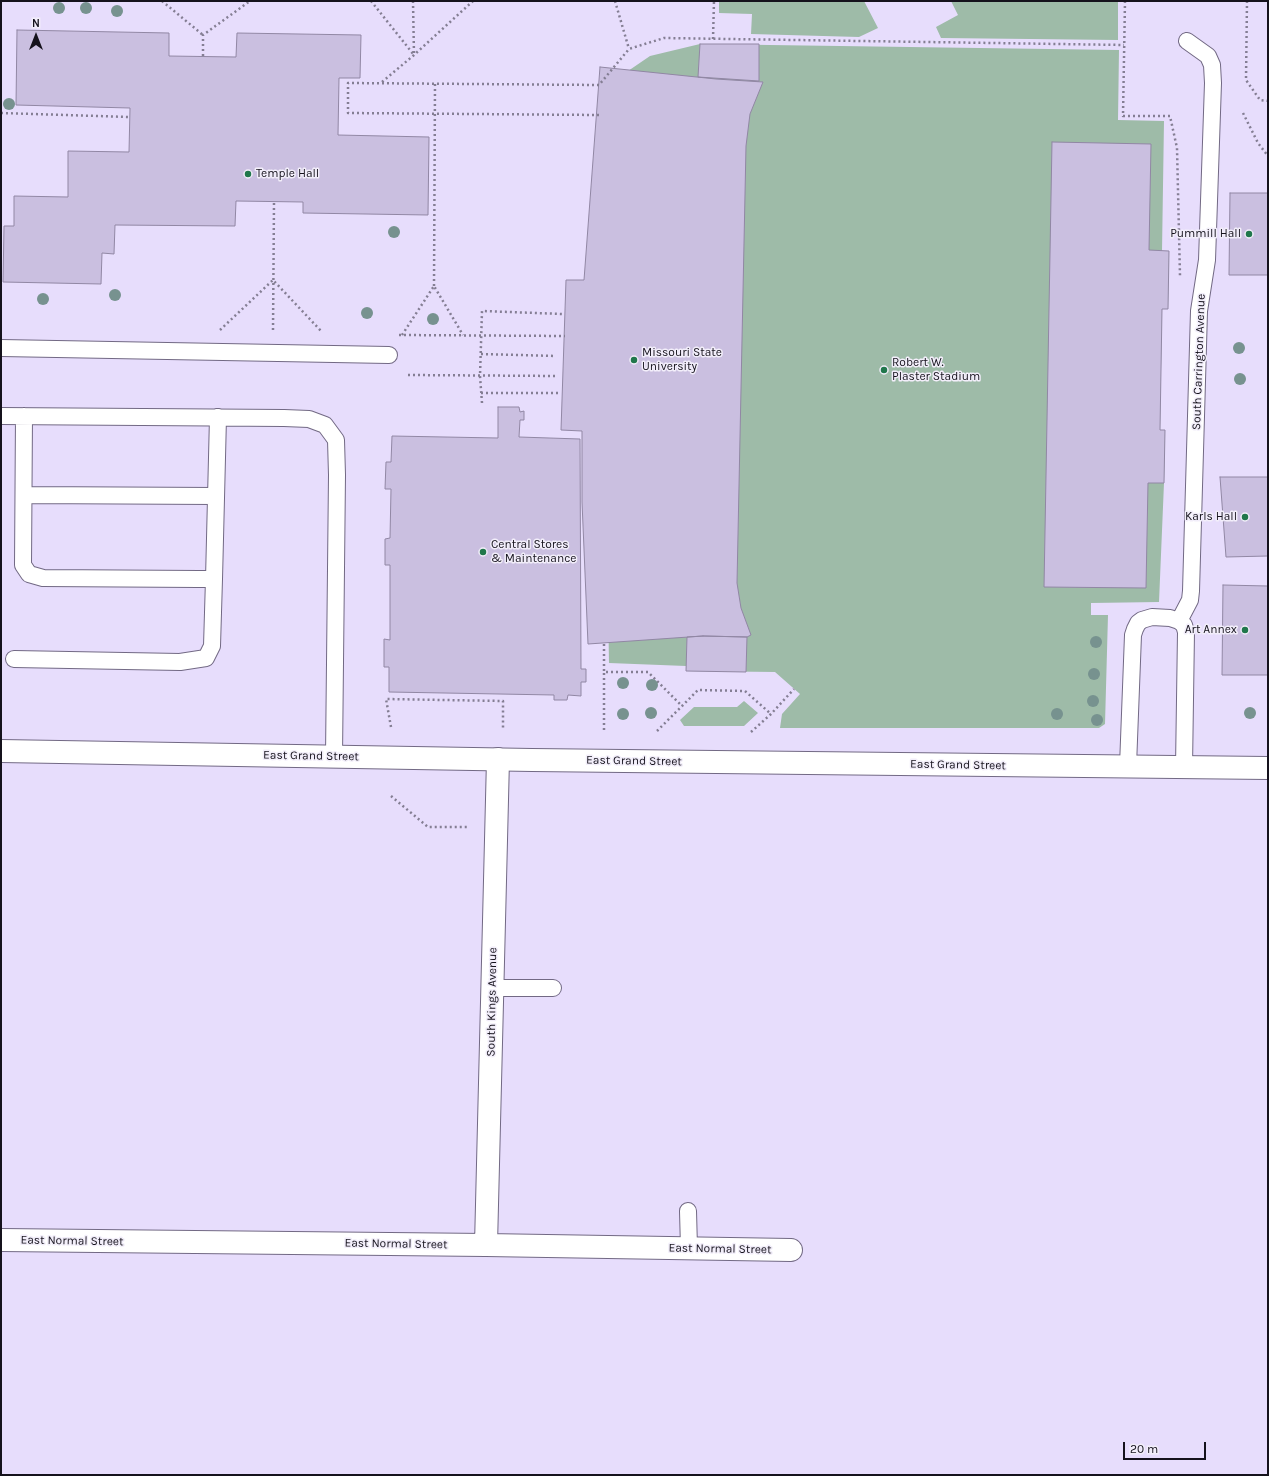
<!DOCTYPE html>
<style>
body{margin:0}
#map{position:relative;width:1269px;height:1476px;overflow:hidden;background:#e7ddfc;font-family:Karla,sans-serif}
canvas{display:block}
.frame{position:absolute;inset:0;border:2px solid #15121c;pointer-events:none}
.north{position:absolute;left:16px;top:16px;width:40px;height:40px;-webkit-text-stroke:3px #f2eefa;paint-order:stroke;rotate:0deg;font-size:11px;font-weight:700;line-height:16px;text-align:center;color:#15121c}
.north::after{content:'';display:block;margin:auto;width:14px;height:18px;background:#15121c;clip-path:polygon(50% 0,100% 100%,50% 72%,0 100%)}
.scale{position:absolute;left:1123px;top:1442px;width:83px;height:18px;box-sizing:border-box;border:2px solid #15121c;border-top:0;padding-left:5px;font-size:12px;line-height:14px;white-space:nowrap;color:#15121c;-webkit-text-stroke:3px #f2eefa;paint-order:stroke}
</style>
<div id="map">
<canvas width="1269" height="1476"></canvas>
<div class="frame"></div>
<div class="north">N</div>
<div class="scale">20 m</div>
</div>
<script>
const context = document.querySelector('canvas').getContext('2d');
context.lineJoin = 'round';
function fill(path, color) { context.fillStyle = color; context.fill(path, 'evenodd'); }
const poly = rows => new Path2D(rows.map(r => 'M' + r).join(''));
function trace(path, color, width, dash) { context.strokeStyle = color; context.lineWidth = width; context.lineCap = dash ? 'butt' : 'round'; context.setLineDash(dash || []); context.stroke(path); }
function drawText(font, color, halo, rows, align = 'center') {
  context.font = font + ' Karla,sans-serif'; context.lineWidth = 3; context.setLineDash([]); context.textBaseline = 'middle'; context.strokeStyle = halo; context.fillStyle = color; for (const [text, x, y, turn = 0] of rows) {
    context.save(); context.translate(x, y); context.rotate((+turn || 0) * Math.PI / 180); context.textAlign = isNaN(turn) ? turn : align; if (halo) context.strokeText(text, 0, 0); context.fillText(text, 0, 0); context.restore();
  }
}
fill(poly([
 [719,1,864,1,878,28,859,37,751,34,752,14,719,13],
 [951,1,1118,1,1118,40,941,38,936,27,958,15],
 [700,44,1119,50,1118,120,1164,121,1162,251,1169,251,1168,309,1162,309,1160,430,1165,430,1164,483,1159,602,1091,603,1091,615,1108,615,1105,724,1099,728,780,728,782,714,800,694,775,672,686,671,686,666,609,663,606,489,609,84,650,56],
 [744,701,758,713,744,726,684,726,680,720,694,707,737,707]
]), '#9ebba8');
const building = poly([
 [17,30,169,33,169,56,236,57,237,33,361,35,360,78,339,78,338,135,429,137,428,215,303,213,303,202,236,201,235,226,115,225,114,254,102,253,101,284,3,282,4,226,14,226,14,196,68,197,68,151,129,152,130,108,16,105,17,30],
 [700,44,759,44,759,81,698,77,700,44],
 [600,67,716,79,763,82,750,114,746,146,737,583,741,608,751,635,747,637,703,636,588,644,582,502,582,431,561,430,566,280,584,280,600,67],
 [1052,142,1151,144,1149,250,1169,251,1168,309,1162,309,1160,430,1165,430,1164,483,1148,483,1146,588,1044,587,1052,142],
 [1230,193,1268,193,1268,275,1229,275,1230,193],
 [498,407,519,407,520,412,524,411,524,420,520,420,519,437,580,439,581,669,586,669,586,682,581,682,581,696,568,695,567,700,554,700,554,695,389,692,389,667,384,667,384,639,390,640,390,565,385,565,385,539,390,538,391,489,385,489,386,462,391,462,392,436,498,438,498,407],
 [1220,477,1268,477,1268,556,1226,557,1220,477],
 [1223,585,1268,586,1268,675,1222,675,1223,585],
 [703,636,747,637,746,672,686,671,687,637,703,636]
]);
fill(building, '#cabfe0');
trace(building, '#9187a4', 1);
const service = poly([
 [1,348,389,355],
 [1,416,284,418,309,419,325,425,336,440,337,475,334,756],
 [24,416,23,565,29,574,43,578,199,579,214,579,218,417],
 [24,495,216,496],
 [1179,621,1190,600,1191,591,1199,311,1207,260,1213,83,1212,65,1208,56,1187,41],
 [14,659,180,662,206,658,212,646,214,579],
 [1128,766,1133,635,1135,629,1138,623,1142,620,1152,617,1170,618,1179,621,1184,625,1186,632,1184,767],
 [493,988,553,988],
 [688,1211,689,1248]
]);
const minor = poly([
 [1,1240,486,1245,791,1250],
 [486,1245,498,759]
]);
const secondary = poly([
 [1,751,532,760,1268,768]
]);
trace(service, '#726984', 18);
trace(minor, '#726984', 24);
trace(secondary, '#726984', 24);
trace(poly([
 [162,1,203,35],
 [371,1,414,55],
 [413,1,414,55],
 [615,1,629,49],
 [1125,1,1123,116,1170,116,1177,148,1180,276],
 [1247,1,1246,80,1260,100,1268,101],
 [713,39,714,1],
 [203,56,203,35,250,1],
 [382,82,414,55,473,1],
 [1,113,129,117],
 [1243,113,1258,143,1268,156],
 [599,115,348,113,348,83,599,85,629,49,664,38,1124,45],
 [434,286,435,84],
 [220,330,273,280,322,332],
 [273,330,274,202],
 [399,335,565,336],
 [402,335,434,286,463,335],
 [481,354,556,356],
 [408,375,558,376],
 [481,393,559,393],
 [482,403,480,376,482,311,562,314],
 [604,644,604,672],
 [391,727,386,699,503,701,503,729],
 [604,730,604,672,648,672,682,706],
 [657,731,698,690,745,691,771,714],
 [751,732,771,714,794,689],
 [391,796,428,827,467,827]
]), '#847e93', 2.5, [2, 3]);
trace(service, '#fff', 16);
trace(minor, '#fff', 22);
trace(secondary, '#fff', 22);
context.fillStyle = '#77928f';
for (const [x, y] of [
 [59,8],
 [86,8],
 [117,11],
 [9,104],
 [394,232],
 [115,295],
 [43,299],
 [367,313],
 [433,319],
 [1239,348],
 [1240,379],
 [1096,642],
 [1094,674],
 [623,683],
 [652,685],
 [1093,701],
 [651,713],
 [1250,713],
 [623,714],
 [1057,714],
 [1097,720]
]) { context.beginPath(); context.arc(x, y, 6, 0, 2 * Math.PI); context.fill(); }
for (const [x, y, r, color] of [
 [248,174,4,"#20774b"],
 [1249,234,4,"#20774b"],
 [634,360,4,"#20774b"],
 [884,370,4,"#20774b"],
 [1245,517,4,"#20774b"],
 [483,552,4,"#20774b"],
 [1245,630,4,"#20774b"]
]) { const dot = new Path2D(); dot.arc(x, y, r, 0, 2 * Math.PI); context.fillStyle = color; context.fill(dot); trace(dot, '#f2eefa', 1.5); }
drawText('12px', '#15121c', '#f2eefa', [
 ["Temple Hall",256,174],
 ["Pummill Hall",1241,234,"right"],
 ["Missouri State",642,353],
 ["University",642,367],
 ["Robert W.",892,363],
 ["Plaster Stadium",892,377],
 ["Karls Hall",1237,517,"right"],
 ["Central Stores",491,545],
 ["& Maintenance",491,559],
 ["Art Annex",1237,630,"right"]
], 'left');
drawText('12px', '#15121c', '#f2eefa', [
 ["South Carrington Avenue",1199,362,-88],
 ["East Grand Street",311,756,1],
 ["East Grand Street",634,761,1],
 ["East Grand Street",958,765,1],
 ["South Kings Avenue",492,1002,-89],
 ["East Normal Street",72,1241,1],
 ["East Normal Street",396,1244,1],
 ["East Normal Street",720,1249,1]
]);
</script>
